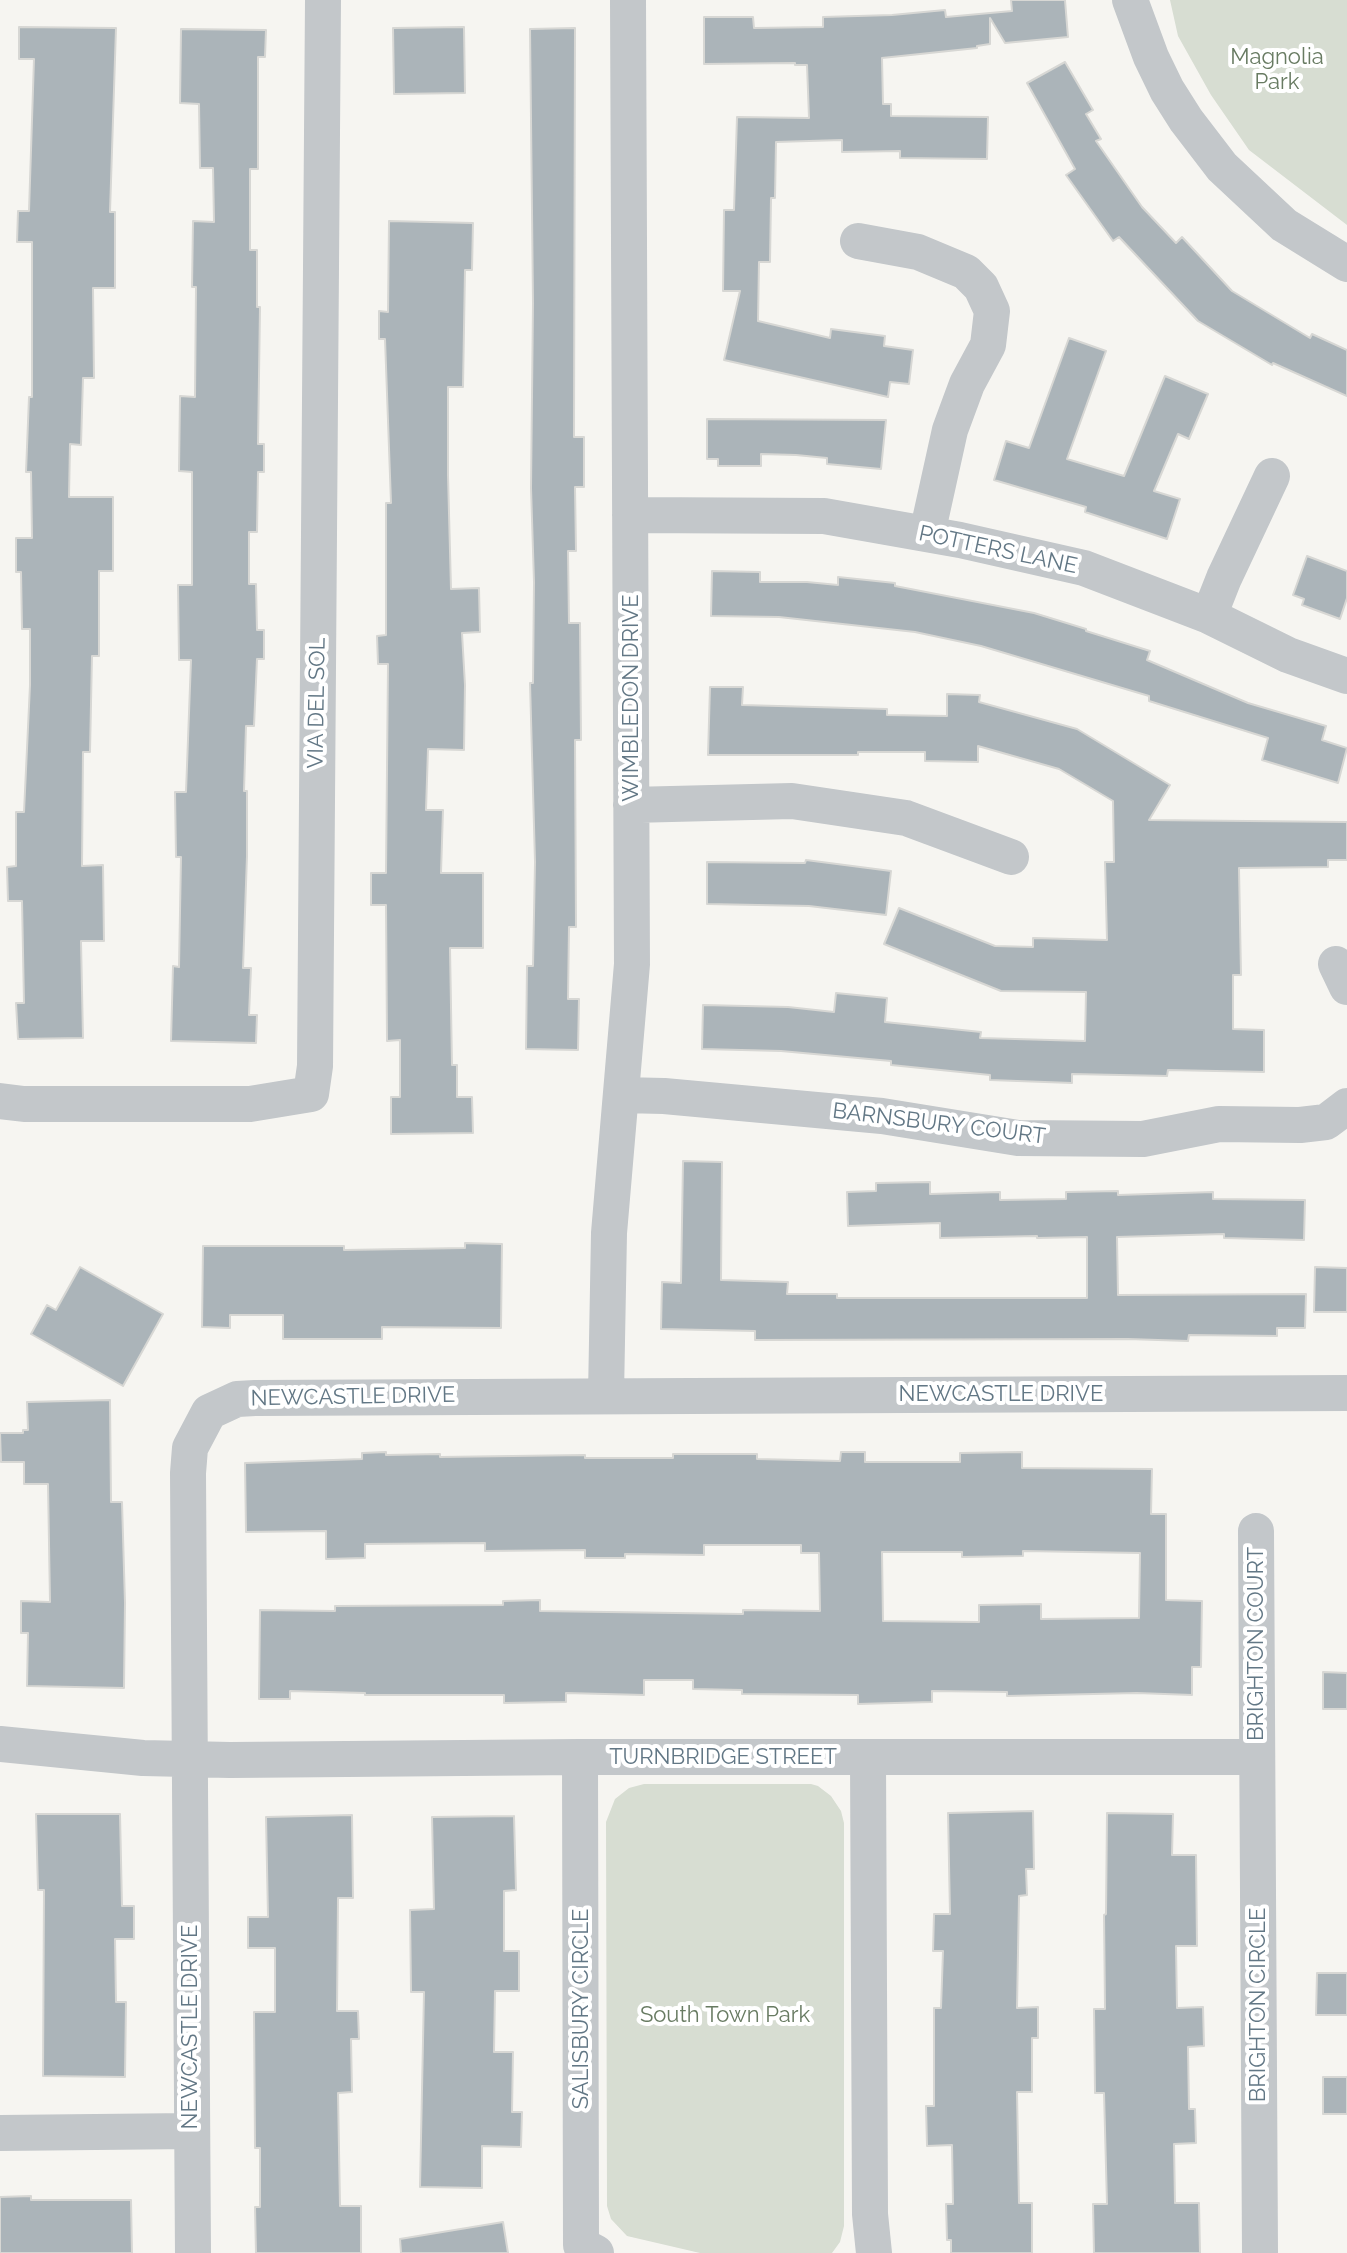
<!DOCTYPE html>
<style>
body{margin:0}
canvas{display:block;background:#f6f5f1}
</style>
<canvas width="1347" height="2253"></canvas>
<script>
const context = document.querySelector('canvas').getContext('2d');
context.lineJoin = 'round';
function fill(path, color) { context.fillStyle = color; context.fill(path, 'evenodd'); }
const poly = rows => new Path2D(rows.map(r => 'M' + r).join(''));
function trace(path, color, width, dash) { context.strokeStyle = color; context.lineWidth = width; context.lineCap = dash ? 'butt' : 'round'; context.setLineDash(dash || []); context.stroke(path); }
function drawText(font, color, halo, rows, align = 'center') {
  context.font = font + ' Raleway,sans-serif'; context.lineWidth = 8; context.setLineDash([]); context.textBaseline = 'middle'; context.strokeStyle = halo; context.fillStyle = color; for (const [text, x, y, turn = 0] of rows) {
    context.save(); context.translate(x, y); context.rotate((+turn || 0) * Math.PI / 180); context.textAlign = isNaN(turn) ? turn : align; if (halo) context.strokeText(text, 0, 0); context.fillText(text, 0, 0); context.restore();
  }
}
fill(poly([
 [1170,0,1347,0,1347,225,1249,150,1211,95,1178,36],
 [644,1784,811,1784,818,1786,831,1796,841,1811,844,1823,844,2226,840,2242,832,2253,700,2253,627,2236,611,2219,607,2206,606,1822,615,1799,629,1788]
]), '#d7ddd2');
const building = poly([
 [1011,0,1065,0,1068,37,1005,43,990,18,990,44,977,46,977,48,882,58,883,104,891,104,891,116,988,117,987,159,900,158,900,151,842,152,842,140,776,142,775,198,771,198,770,262,759,262,758,321,830,338,831,329,885,336,884,346,913,350,909,384,890,382,888,397,724,360,740,291,723,291,724,210,734,210,737,117,809,118,807,65,795,65,795,63,704,64,704,17,753,17,754,28,823,27,823,17,892,15,945,10,946,17,1012,11,1011,0],
 [19,27,116,28,110,212,115,212,115,288,93,288,94,378,83,378,81,445,70,444,69,497,113,497,113,571,99,571,99,656,92,656,90,752,83,752,82,866,103,865,104,941,81,941,83,1038,18,1039,16,1003,24,1003,22,901,8,901,7,867,16,866,16,812,24,812,30,685,30,629,22,629,21,572,16,572,16,538,32,538,31,472,26,472,29,397,32,397,32,242,17,242,18,211,29,211,34,59,19,59,19,27],
 [464,27,465,93,394,94,393,28,464,27],
 [575,28,574,437,584,437,584,487,575,487,576,551,568,551,569,623,580,623,581,740,575,740,576,927,569,927,568,999,579,999,578,1050,526,1049,527,966,533,966,535,862,530,683,533,683,534,582,531,488,533,303,530,29,575,28],
 [181,29,266,30,265,57,258,57,258,169,250,169,250,250,257,250,257,307,260,307,258,444,264,444,264,472,258,472,257,532,249,532,249,584,256,584,257,630,264,630,264,659,257,659,254,726,246,726,244,791,247,791,247,856,243,968,251,968,249,1015,257,1015,256,1043,171,1041,173,966,179,967,181,857,176,857,175,792,186,792,191,660,179,660,178,585,192,585,192,472,179,471,180,396,195,397,196,287,192,287,193,221,214,222,213,168,200,168,199,104,180,103,181,29],
 [1065,62,1093,110,1086,114,1101,139,1096,141,1142,207,1176,243,1182,237,1232,291,1310,338,1312,334,1347,350,1347,396,1273,363,1272,365,1198,321,1119,237,1113,241,1066,175,1075,169,1027,83,1065,62],
 [389,221,473,223,472,270,465,270,463,387,448,387,448,475,451,589,479,588,480,632,462,633,465,685,464,750,428,749,426,810,443,810,441,873,483,873,483,948,450,948,452,1065,457,1065,457,1097,472,1097,473,1133,391,1134,391,1097,400,1097,400,1040,387,1041,386,905,371,905,371,873,386,873,388,664,378,664,377,636,386,635,386,503,391,503,385,339,379,339,379,311,388,312,389,221],
 [1069,338,1106,351,1067,459,1124,476,1165,376,1208,394,1189,439,1178,434,1154,491,1180,499,1167,539,1085,512,1086,507,994,480,1006,441,1029,448,1069,338],
 [707,419,886,420,881,469,827,464,827,458,796,455,761,454,761,466,718,466,718,459,707,459,707,419],
 [1307,556,1347,571,1347,598,1340,619,1302,605,1304,599,1293,595,1307,556],
 [712,571,760,572,760,582,807,582,838,585,838,577,895,583,895,586,1034,613,1086,629,1086,631,1150,651,1147,660,1248,703,1326,726,1322,740,1347,748,1338,783,1262,760,1268,738,1149,701,1149,696,981,646,915,632,779,617,711,616,712,571],
 [710,687,743,687,742,705,887,709,887,715,947,716,947,694,980,695,979,702,1077,729,1170,785,1149,820,1347,822,1347,860,1328,860,1328,867,1239,868,1241,975,1233,975,1233,1029,1264,1030,1264,1072,1168,1070,1167,1076,1072,1074,1072,1083,990,1080,990,1075,891,1065,891,1061,781,1051,702,1049,703,1005,788,1007,834,1012,836,993,887,998,885,1022,981,1032,980,1038,1085,1041,1086,992,1001,991,884,944,899,908,995,946,1033,947,1033,938,1107,940,1105,862,1114,862,1113,801,1059,769,978,746,978,762,925,761,925,752,858,752,858,755,708,755,710,687],
 [806,860,891,871,886,915,809,906,707,904,707,862,805,863,806,860],
 [683,1161,722,1162,721,1280,788,1282,787,1294,837,1294,837,1298,1087,1298,1087,1237,1037,1238,1037,1236,940,1238,940,1223,848,1226,847,1192,876,1191,876,1183,930,1182,930,1194,1000,1192,1000,1200,1066,1199,1066,1192,1118,1191,1118,1195,1213,1192,1213,1199,1305,1200,1304,1240,1224,1238,1224,1234,1117,1237,1118,1295,1306,1294,1305,1328,1277,1328,1277,1336,1189,1335,1188,1341,1128,1339,755,1340,755,1331,661,1329,662,1282,681,1283,683,1161],
 [465,1243,502,1244,501,1328,382,1327,382,1339,283,1339,283,1315,230,1315,230,1328,202,1327,203,1246,344,1246,344,1250,465,1248,465,1243],
 [80,1267,163,1314,123,1386,31,1334,47,1305,56,1310,80,1267],
 [1315,1267,1347,1268,1347,1312,1314,1312,1315,1267],
 [110,1400,111,1502,122,1502,125,1603,124,1688,27,1686,28,1633,21,1633,21,1601,50,1602,48,1484,24,1484,24,1462,1,1462,0,1433,23,1433,23,1430,28,1430,27,1402,110,1400],
 [386,1452,386,1455,440,1454,440,1457,585,1455,585,1458,673,1458,673,1454,757,1454,757,1459,840,1461,841,1452,865,1452,865,1462,960,1462,960,1453,1022,1452,1022,1468,1152,1469,1151,1514,1166,1514,1166,1600,1202,1601,1201,1667,1192,1667,1192,1695,1137,1693,1007,1696,1007,1692,932,1691,932,1702,858,1704,858,1695,742,1694,742,1690,693,1689,693,1680,644,1680,644,1695,566,1693,566,1702,504,1703,504,1695,365,1695,365,1693,290,1691,290,1699,259,1699,260,1610,335,1611,335,1606,503,1605,503,1601,540,1600,540,1611,743,1614,743,1610,820,1611,819,1553,801,1553,801,1545,704,1545,704,1555,625,1554,625,1558,585,1558,585,1550,485,1551,485,1543,365,1544,365,1558,326,1559,326,1531,246,1532,245,1463,362,1459,362,1453,386,1452],
 [1023,1551,1140,1553,1139,1618,1041,1619,1041,1604,979,1605,979,1622,883,1621,882,1552,962,1552,962,1557,1023,1556,1023,1551],
 [1323,1672,1347,1673,1347,1709,1323,1709,1323,1672],
 [1033,1811,1034,1869,1026,1869,1027,1895,1019,1896,1017,2008,1038,2007,1038,2038,1032,2038,1032,2092,1017,2092,1019,2203,1032,2203,1032,2253,951,2253,951,2240,947,2240,946,2204,953,2204,952,2145,927,2146,926,2106,934,2106,934,2008,941,2008,943,1951,933,1951,934,1914,950,1914,948,1813,1033,1811],
 [1107,1813,1173,1814,1172,1855,1196,1855,1197,1946,1176,1946,1177,2008,1203,2007,1204,2046,1188,2047,1189,2109,1195,2109,1196,2143,1174,2144,1175,2203,1199,2203,1200,2253,1094,2253,1093,2204,1107,2204,1104,2093,1095,2093,1094,2009,1105,2009,1104,1915,1106,1914,1107,1813],
 [36,1814,120,1814,122,1906,134,1906,134,1939,115,1939,116,2002,126,2002,125,2077,43,2076,44,1890,38,1890,36,1814],
 [352,1815,353,1898,338,1898,337,2011,358,2011,359,2039,351,2039,352,2092,338,2093,340,2206,361,2206,361,2253,256,2253,255,2207,260,2207,260,2148,255,2148,254,2012,275,2012,275,1948,248,1948,248,1917,268,1917,266,1817,352,1815],
 [514,1816,516,1890,504,1891,504,1951,519,1951,519,1991,495,1991,494,2052,513,2052,512,2112,522,2112,521,2147,482,2146,482,2188,420,2187,424,1992,411,1992,410,1910,434,1909,432,1817,514,1816],
 [1317,1973,1347,1973,1347,2015,1316,2015,1317,1973],
 [1323,2077,1347,2077,1347,2114,1323,2114,1323,2077],
 [31,2196,31,2200,131,2200,132,2253,0,2253,0,2197,31,2196],
 [503,2222,508,2253,401,2253,400,2239,503,2222]
]);
fill(building, '#abb4b9');
trace(building, '#d7d7d4', 2);
trace(poly([
 [1130,0,1151,57,1167,90,1186,120,1222,167,1284,225,1347,264],
 [858,241,918,252,966,272,981,287,992,311,988,345,967,384,950,430,927,534],
 [630,515,824,516,960,540,1084,568,1209,616,1288,655,1347,676],
 [1209,616,1224,578,1272,476],
 [631,805,792,801,906,818,1011,857],
 [1336,964,1347,987],
 [621,1095,664,1096,882,1116,1018,1138,1143,1139,1219,1124,1300,1125,1326,1122,1347,1106],
 [0,1101,24,1104,250,1104,311,1094,315,1066,323,0],
 [606,1395,609,1233,632,964,628,0],
 [1256,1531,1260,2253],
 [0,1744,143,1758,230,1760,580,1757,1256,1757],
 [580,1757,581,2245,596,2253],
 [868,1757,870,2214,874,2253],
 [0,2133,191,2131],
 [193,2253,188,1473,190,1448,209,1412,237,1399,255,1398,1347,1393]
]), '#c3c7ca', 36);
drawText('22px', '#687b62', '#fff', [
 ["Magnolia",1277,57],
 ["Park",1277,82],
 ["South Town Park",725,2015]
]);
drawText('22px', '#627785', '#fff', [
 ["POTTERS LANE",998,550,12],
 ["WIMBLEDON DRIVE",631,698,-90],
 ["VIA DEL SOL",317,703,-89],
 ["BARNSBURY COURT",939,1124,7],
 ["NEWCASTLE DRIVE",1001,1394],
 ["NEWCASTLE DRIVE",353,1397,-1],
 ["BRIGHTON COURT",1256,1644,-90],
 ["TURNBRIDGE STREET",723,1757],
 ["BRIGHTON CIRCLE",1258,2005,-90],
 ["SALISBURY CIRCLE",581,2009,-90],
 ["NEWCASTLE DRIVE",190,2027,-90]
]);
</script>
